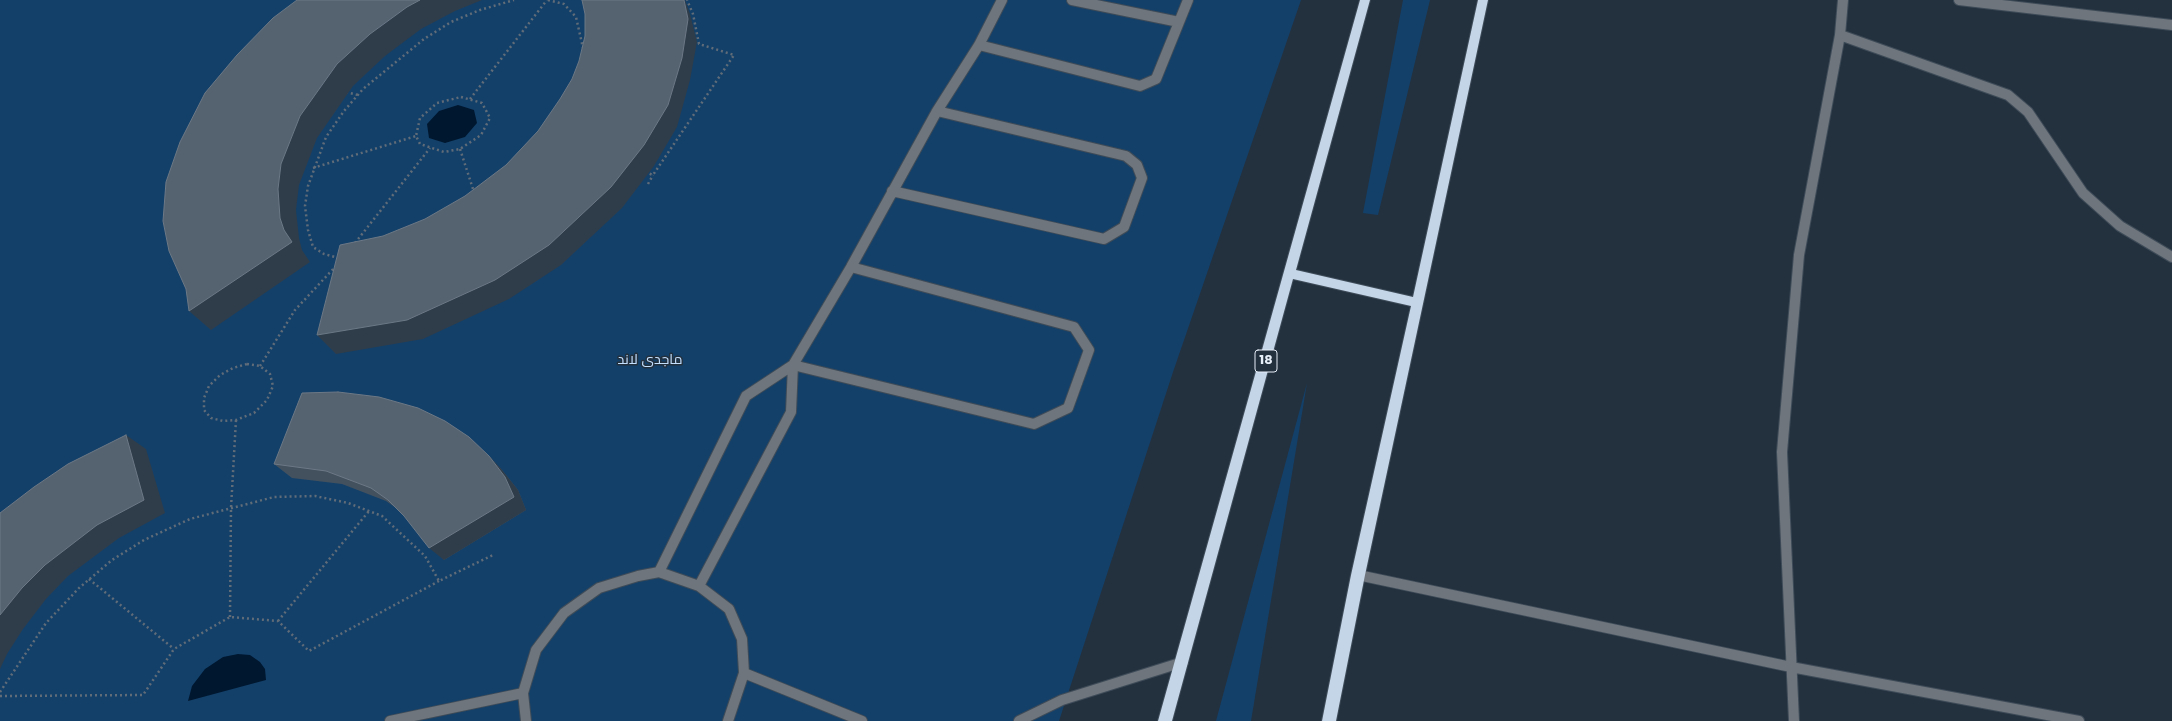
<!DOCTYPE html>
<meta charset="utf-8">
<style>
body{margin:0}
canvas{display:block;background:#23303e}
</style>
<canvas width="2172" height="721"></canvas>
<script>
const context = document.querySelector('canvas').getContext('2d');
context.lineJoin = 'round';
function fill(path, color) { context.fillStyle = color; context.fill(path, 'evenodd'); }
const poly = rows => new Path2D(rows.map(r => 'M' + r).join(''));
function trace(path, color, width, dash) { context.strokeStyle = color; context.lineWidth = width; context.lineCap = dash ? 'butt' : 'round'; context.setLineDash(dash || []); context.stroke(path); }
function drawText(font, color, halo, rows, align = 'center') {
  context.font = font + ' Poppins,Cairo,sans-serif'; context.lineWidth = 3; context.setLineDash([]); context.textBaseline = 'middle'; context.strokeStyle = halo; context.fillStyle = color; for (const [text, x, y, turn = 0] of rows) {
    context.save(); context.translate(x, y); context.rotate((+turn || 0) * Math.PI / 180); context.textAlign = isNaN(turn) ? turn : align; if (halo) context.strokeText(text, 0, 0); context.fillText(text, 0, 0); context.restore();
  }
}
fill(poly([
 [0,0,1301,0,1173,372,1059,721,0,721],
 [1403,0,1430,0,1378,215,1363,213],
 [1307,383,1251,721,1216,721]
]), '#134069');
fill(poly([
 [458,105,474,110,477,123,465,137,445,143,429,138,427,124,439,111],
 [238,654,250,655,260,662,265,669,266,680,188,701,192,686,205,669,223,657]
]), '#001730');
const minor = poly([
 [1072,0,1179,22],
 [1959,0,2172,25],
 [1840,35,2008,95,2028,112,2083,193,2120,226,2172,257],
 [979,45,1140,86,1156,79,1188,0],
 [892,191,1104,239,1124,227,1142,178,1137,165,1126,156,937,111],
 [793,365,1034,424,1068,408,1089,350,1074,327,851,267],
 [659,572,746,396,793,365,851,267,937,111,979,45,1002,0],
 [1358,575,1791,667,2079,721],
 [699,586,791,412,793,365],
 [744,673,862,721],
 [390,721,523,693],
 [526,721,523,693,536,650,564,613,599,588,638,576,659,572,699,586,729,609,742,639,744,673,728,721],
 [1019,721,1062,700,1183,662],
 [1794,721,1782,452,1799,255,1840,35,1843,0]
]);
const highway = poly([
 [1360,0,1370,0,1296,270,1413,297,1478,0,1488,0,1365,575,1336,721,1322,721,1351,575,1411,306,1293,279,1172,721,1158,721,1360,0]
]);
trace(minor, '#3e4b58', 12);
trace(highway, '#3e4b58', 2);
trace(poly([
 [548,0,564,4,576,17,583,48],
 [346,92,358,95],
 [461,97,482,103,490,118,481,135,460,149,444,152,420,144,416,136,420,118,437,103,461,97],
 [470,99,547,0],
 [460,149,474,192],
 [313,168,416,136],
 [645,172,653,175,734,55,699,44,693,14,687,0],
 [648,184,653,175],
 [355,243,430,148],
 [339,258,324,254,313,247,308,230,305,206,308,186,326,137,344,111,363,89,424,39,451,22,480,10,514,0],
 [247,364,260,366,270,374,273,386,267,400,254,413,236,420,223,421,211,418,204,410,204,398,209,386,220,375,233,368,247,364],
 [260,366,295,310,335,267],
 [89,579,174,649],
 [230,617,231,508,236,420],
 [278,621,369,511],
 [0,692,46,623,79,588,112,560,144,540,190,519,274,497,315,496,348,503,382,516,425,556,439,581,493,555],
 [0,696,143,695,174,649,230,617,278,621,309,651,439,581]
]), '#616c79', 2.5, [2, 3]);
trace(minor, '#6e757c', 10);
fill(highway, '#c4d5e8');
fill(poly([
 [489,456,502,470,518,490,526,510,444,560,404,516,396,508,386,501,342,484,292,478,274,464]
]), '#43515f');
fill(poly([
 [420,0,482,0,455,11,421,29,385,56,353,86,317,138,299,185,296,210,299,238,302,250,310,262,211,330,189,311,284,230,280,218,278,189,281,164,300,116,337,64,370,34,407,7],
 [684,0,685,0,690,14,697,42,690,80,677,127,654,166,622,208,561,265,509,299,423,339,336,354,317,335,407,320],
 [126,435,146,449,165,513,119,538,68,576,46,599,23,629,7,654,0,669,0,615],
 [489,456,502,470,518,490,526,510,444,560,429,548]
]), '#2f3d4b');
const building = poly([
 [297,0,420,0,407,7,370,34,337,64,300,116,281,164,278,189,280,218,284,230,292,242,189,311,186,289,169,251,163,221,166,182,180,142,205,93,237,55,273,18,297,0],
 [582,0,684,0,688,19,682,58,668,105,644,145,611,187,549,245,495,280,407,320,317,335,340,245,383,236,425,219,465,196,506,165,538,131,560,99,572,79,579,61,585,36,585,14,582,0],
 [338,392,379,397,418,408,445,421,469,437,489,456,505,477,514,497,429,548,404,516,388,500,371,488,326,471,274,464,302,393,338,392],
 [126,435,144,500,97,525,45,565,22,588,0,615,0,513,34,487,68,464,126,435]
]);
fill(building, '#556270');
trace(building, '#6c7885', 1);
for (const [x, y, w] of [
 [1266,361,22]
]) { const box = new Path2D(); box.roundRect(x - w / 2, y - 11, w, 22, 3); context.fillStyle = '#23303e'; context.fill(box); trace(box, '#e6eef8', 1); }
drawText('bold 13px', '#e6eef8', null, [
 ["18",1266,361]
]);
drawText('14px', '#c4e0ff', '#23303e', [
 ["ماجدی لاند",650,360]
]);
</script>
